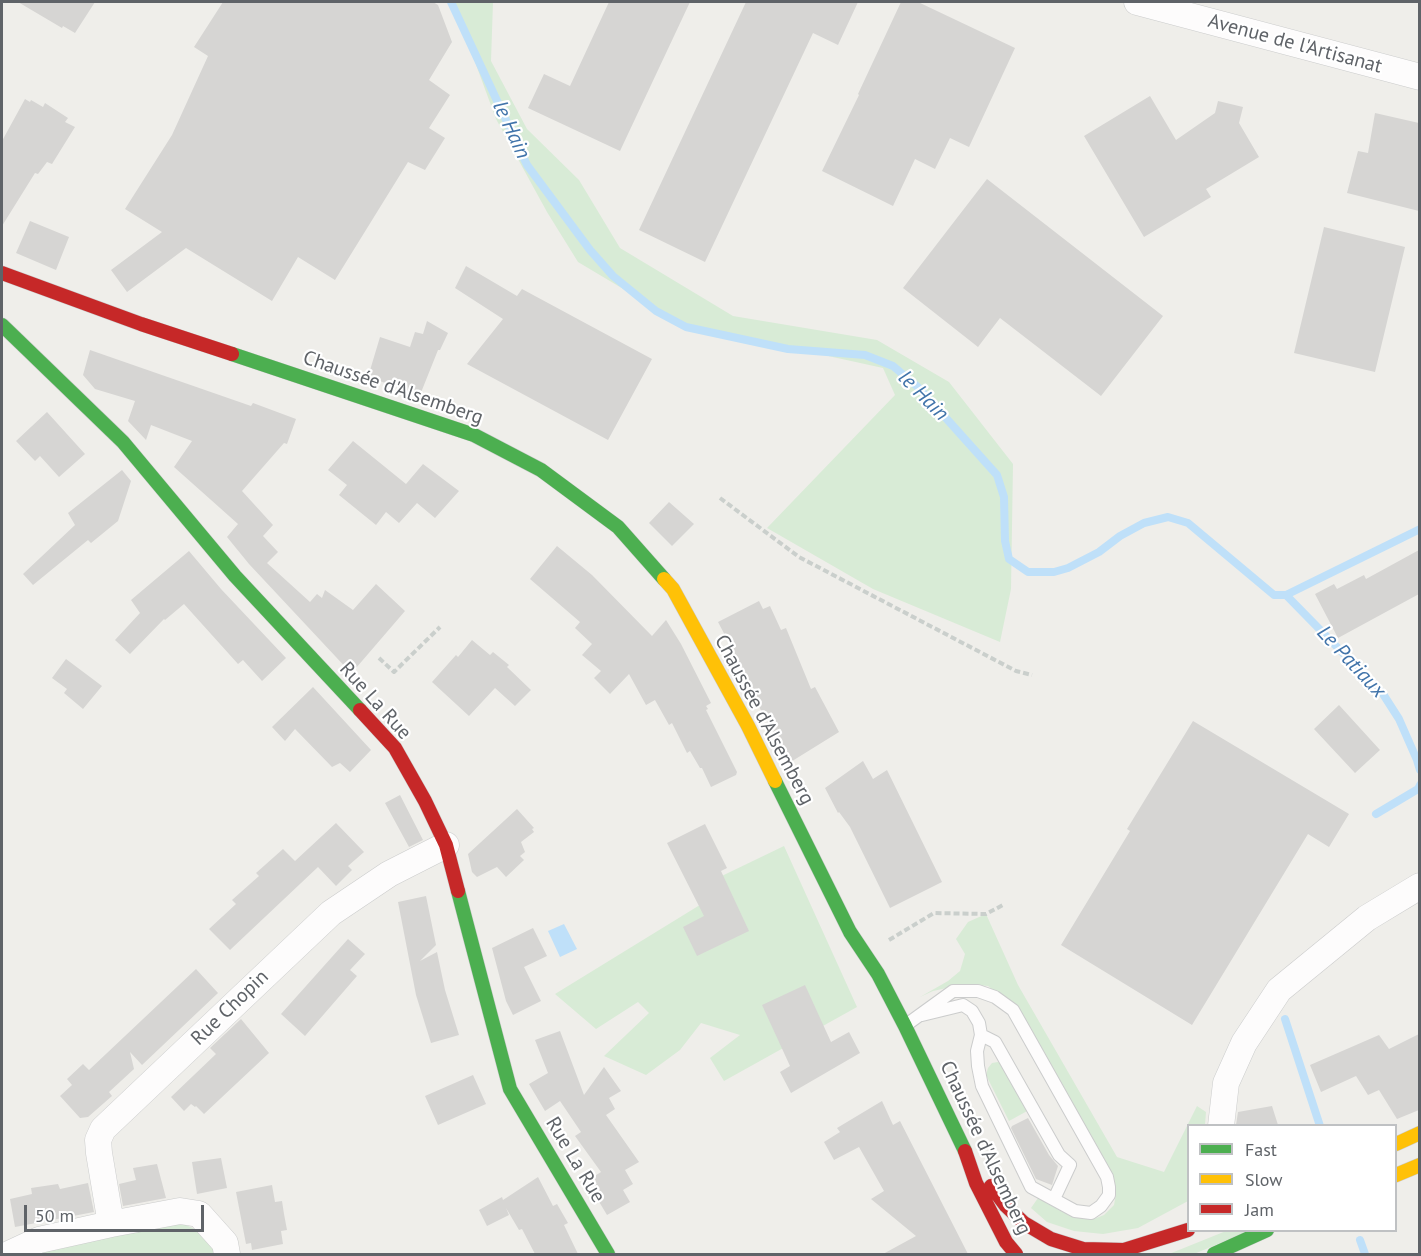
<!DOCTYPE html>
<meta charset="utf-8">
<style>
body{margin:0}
#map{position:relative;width:1421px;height:1256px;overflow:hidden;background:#efeeea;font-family:"PT Sans",sans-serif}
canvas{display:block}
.frame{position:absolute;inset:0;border:3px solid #5f6368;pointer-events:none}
.legend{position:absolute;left:1187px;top:1124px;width:210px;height:108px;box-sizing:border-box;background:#fff;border:2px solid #bfc1c3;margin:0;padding:8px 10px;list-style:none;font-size:18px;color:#5f6368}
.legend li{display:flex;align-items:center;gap:12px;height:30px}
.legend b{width:30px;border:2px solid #bfc1c3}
.scale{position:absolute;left:24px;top:1205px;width:180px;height:27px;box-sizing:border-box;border:3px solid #5f6368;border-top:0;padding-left:8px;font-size:18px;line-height:21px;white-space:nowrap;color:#5f6368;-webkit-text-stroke:4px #fff;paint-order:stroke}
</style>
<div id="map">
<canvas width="1421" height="1256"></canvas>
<div class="frame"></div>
<ul class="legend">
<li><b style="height:8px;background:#4caf50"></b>Fast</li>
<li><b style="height:8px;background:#ffc107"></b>Slow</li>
<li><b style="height:8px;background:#c62828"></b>Jam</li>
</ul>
<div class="scale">50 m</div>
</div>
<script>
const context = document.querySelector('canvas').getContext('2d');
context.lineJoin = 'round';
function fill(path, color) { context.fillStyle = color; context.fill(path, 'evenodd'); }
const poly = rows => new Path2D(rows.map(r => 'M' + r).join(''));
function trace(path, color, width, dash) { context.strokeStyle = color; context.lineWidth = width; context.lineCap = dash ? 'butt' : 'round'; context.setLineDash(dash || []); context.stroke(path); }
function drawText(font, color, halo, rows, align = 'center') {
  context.font = font + ' "PT Sans",sans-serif'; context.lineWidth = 4.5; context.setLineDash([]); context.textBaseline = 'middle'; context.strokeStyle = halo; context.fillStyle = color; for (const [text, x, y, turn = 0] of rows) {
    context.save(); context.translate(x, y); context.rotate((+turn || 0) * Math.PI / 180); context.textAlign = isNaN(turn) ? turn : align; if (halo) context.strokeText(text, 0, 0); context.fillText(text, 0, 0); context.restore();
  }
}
fill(poly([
 [453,2,493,2,491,61,527,129,579,180,620,248,733,316,877,340,949,382,1013,464,1011,589,1000,642,873,589,767,528,895,395,883,368,682,324,578,262,547,212,496,119],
 [784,846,857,1007,724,1081,710,1058,740,1035,701,1023,680,1050,646,1075,604,1056,649,1013,638,1002,596,1029,555,994,708,900,701,886],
 [986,914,1018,985,1117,1157,1164,1172,1197,1106,1206,1112,1205,1125,1188,1126,1188,1201,1138,1228,1103,1234,1074,1231,1047,1222,1031,1208,1038,1198,1070,1216,1094,1219,1104,1215,1114,1205,1116,1194,1110,1178,1006,1000,988,986,965,984,933,991,920,997,948,981,960,971,965,954,956,939,968,922],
 [998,1062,1005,1065,1029,1110,1009,1121,986,1075,988,1068,992,1063],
 [172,1225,186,1225,201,1232,213,1247,215,1254,39,1254,44,1250],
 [1226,1231,1249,1231,1194,1254,1169,1254]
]), '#d8ebd6');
fill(poly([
 [564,924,577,949,560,957,548,931]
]), '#bfe0f9');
trace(poly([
 [451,2,527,165,590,250,613,276,656,311,686,327,788,349,865,355,893,366,919,388,997,475,1004,497,1005,541,1009,559,1028,572,1054,572,1068,568,1099,552,1120,536,1144,523,1168,517,1188,523,1274,595,1286,595,1420,529],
 [1286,595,1383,694,1399,719,1417,760,1420,770],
 [1376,814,1418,789,1420,785],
 [1285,1019,1320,1126],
 [1360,1240,1365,1254]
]), '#bfe0f9', 8);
fill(poly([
 [18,2,95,2,75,33,63,26,62,28],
 [223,2,433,2,438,5,452,42,429,80,450,95,429,128,445,138,425,170,408,162,335,280,298,257,272,301,186,248,127,292,111,270,162,232,125,209,172,135,208,56,194,47],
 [609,2,690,2,620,151,528,108,544,74,570,86],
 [746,2,858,2,838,45,813,33,705,262,639,230],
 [901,2,918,2,1015,48,969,147,950,138,935,169,915,159,893,206,822,171,859,95,858,94],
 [1150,96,1176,140,1215,113,1218,101,1243,107,1239,123,1259,157,1206,189,1211,197,1144,237,1084,136],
 [25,99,30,102,31,100,43,107,45,103,68,118,65,122,75,127,52,164,47,162,38,174,35,173,2,226,2,141],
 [1375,113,1419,123,1419,211,1347,193,1358,151,1368,153],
 [987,179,1163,316,1101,396,1000,318,978,347,903,288],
 [30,221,69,237,56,270,16,253],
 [1324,227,1405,247,1375,372,1294,353],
 [466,266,517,296,522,289,652,359,608,440,467,364,503,319,455,288],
 [427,321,448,333,440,350,438,350,420,395,368,377,380,337,410,347,415,332,423,334],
 [90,350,251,406,253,403,296,419,287,444,284,443,242,491,273,525,263,536,278,552,267,563,310,602,317,594,322,598,325,590,353,610,376,584,405,611,356,668,355,667,350,672,249,564,227,537,238,524,174,467,192,441,151,425,146,440,128,421,135,401,95,389,83,375],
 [47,412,85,454,59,477,40,456,35,461,16,441],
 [353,441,406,484,423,464,459,491,435,518,417,503,399,523,386,512,376,525,339,495,347,485,328,470],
 [122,470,131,481,118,521,91,543,88,540,33,585,23,574,75,525,68,513],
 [669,502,694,524,672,546,649,523],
 [557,546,592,575,652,636,666,620,681,644,711,703,706,706,708,709,706,710,737,772,736,775,711,787,702,768,700,768,690,751,687,753,672,723,669,725,655,700,646,705,629,674,610,694,594,678,601,671,582,655,592,644,575,628,580,622,530,579],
 [1419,550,1419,594,1338,638,1315,594,1334,584,1337,589,1364,575,1366,579],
 [189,551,221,589,286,658,262,681,243,660,238,664,184,604,165,620,164,619,130,654,115,640,140,613,131,600],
 [759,601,763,609,770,606,781,630,786,628,811,689,815,687,839,732,789,763,757,703,745,678,747,677,718,622],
 [472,640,490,655,493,652,509,665,507,667,531,690,515,706,495,688,469,716,432,682,456,655,458,657],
 [66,659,102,686,83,709,64,693,67,689,52,678],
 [313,687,371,750,350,772,340,763,332,767,295,729,285,741,272,727],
 [1339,705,1380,750,1355,773,1314,729],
 [1193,721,1349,814,1329,847,1308,834,1192,1025,1061,945,1130,831,1127,829],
 [863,761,873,779,887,770,942,882,890,908,850,827,839,812,838,813,825,788],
 [400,795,423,840,409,847,385,803],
 [517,809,534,828,532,829,534,832,521,842,525,852,520,856,524,860,506,877,497,867,477,877,472,872,468,854],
 [336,823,364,852,348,866,352,870,336,886,318,867,230,950,209,929,236,904,232,900,259,876,256,873,283,849,295,861],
 [705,824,727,868,721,871,749,931,697,956,683,927,704,916,667,843],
 [426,896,436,945,420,961,437,952,445,990,459,1035,431,1043,416,995,398,902],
 [533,928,547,956,524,967,541,1001,513,1015,506,1001,492,948],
 [348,939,365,954,350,970,357,976,305,1036,281,1014],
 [196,969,218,993,142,1065,130,1052,134,1069,109,1092,112,1096,88,1117,80,1118,60,1096,72,1085,67,1079,83,1064,89,1070],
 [805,985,831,1042,849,1032,860,1053,791,1093,780,1072,790,1066,762,1005],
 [241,1019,269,1053,204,1114,196,1106,195,1107,191,1104,184,1111,171,1097,216,1054,210,1048],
 [560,1031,584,1095,604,1067,621,1091,609,1098,615,1109,606,1115,639,1162,625,1170,633,1184,623,1190,630,1202,607,1215,589,1185,596,1181,593,1177,601,1172,575,1136,581,1132,560,1101,545,1111,529,1084,548,1073,535,1040],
 [1419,1034,1419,1110,1397,1119,1379,1090,1368,1095,1356,1076,1321,1092,1310,1065,1379,1035,1389,1049],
 [473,1075,486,1104,438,1125,425,1096],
 [882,1101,893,1125,900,1121,968,1254,883,1254,916,1236,871,1199,884,1191,859,1147,834,1160,824,1142,840,1132,837,1128],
 [1272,1106,1278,1125,1236,1125,1238,1112],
 [1028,1118,1049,1155,1058,1166,1052,1185,1036,1179,1011,1128,1012,1126],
 [221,1158,227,1188,197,1194,192,1162],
 [157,1164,166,1198,123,1206,119,1184,136,1180,133,1168],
 [538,1177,553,1206,557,1204,568,1223,564,1225,578,1254,535,1254,522,1229,519,1230,506,1208,509,1215,487,1226,479,1210,502,1197,503,1200],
 [88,1183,94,1212,15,1227,10,1199,32,1194,31,1188,58,1184,60,1189],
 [272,1185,275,1202,282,1201,284,1214,287,1230,281,1231,283,1244,252,1250,251,1243,246,1244,236,1192]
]), '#d6d5d3');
const lane = poly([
 [906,1025,953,991,978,991,995,997,1013,1010,1107,1177,1109,1187,1109,1195,1101,1206,1091,1213,1075,1211,1031,1187,982,1086,978,1066,977,1051,981,1035,979,1023,972,1011,963,1005,922,1015],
 [981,1035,995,1042,1059,1155,1070,1165,1054,1199]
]);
const street = poly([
 [1137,2,1420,77],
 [1221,1126,1226,1083,1244,1043,1279,990,1367,918,1420,886],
 [111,1224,99,1153,98,1140,103,1129,331,913,389,874,446,845],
 [9,1254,39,1240,111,1224,180,1211,199,1214,225,1243,227,1254]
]);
const fast = poly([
 [2,325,123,442,235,576,360,710],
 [232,354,474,435,541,470,618,527,664,579],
 [775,781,850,932,878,974,905,1026,965,1151],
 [458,891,510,1089,608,1254],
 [1214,1254,1267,1230]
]);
const slow = poly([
 [664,579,673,589,748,726,775,781],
 [1396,1144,1420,1133],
 [1396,1175,1420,1165]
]);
const jam = poly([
 [2,273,141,324,232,354],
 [360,710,395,748,425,801,446,845,458,891],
 [965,1151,976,1183,1006,1242,1016,1254],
 [991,1186,1006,1206,1024,1223,1051,1239,1083,1249,1124,1250,1188,1230]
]);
trace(lane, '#cbcccc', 14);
trace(street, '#cbcccc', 27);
trace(fast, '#cacacb', 15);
trace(slow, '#cacacb', 15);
trace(jam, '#cacacb', 15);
trace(poly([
 [720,498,799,557,1016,671,1032,675],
 [379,658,394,672,440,627],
 [889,940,934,913,986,914,1003,905]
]), '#cacfcc', 4, [6, 3]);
trace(lane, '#fdfcfc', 12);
trace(street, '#fdfcfc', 26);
trace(fast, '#4caf50', 14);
trace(slow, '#ffc107', 14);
trace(jam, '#c62828', 14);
drawText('20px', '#5f6368', '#fff', [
 ["Avenue de l'Artisanat",1295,44,15],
 ["Chaussée d'Alsemberg",393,388,19],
 ["Rue La Rue",375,701,48],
 ["Chaussée d'Alsemberg",764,720,62],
 ["Rue Chopin",230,1008,-44],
 ["Chaussée d'Alsemberg",985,1148,65],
 ["Rue La Rue",575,1160,59]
]);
drawText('italic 21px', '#4174aa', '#fff', [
 ["le Hain",511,130,65],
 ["le Hain",923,396,45],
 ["Le Patiaux",1351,662,47]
]);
</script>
